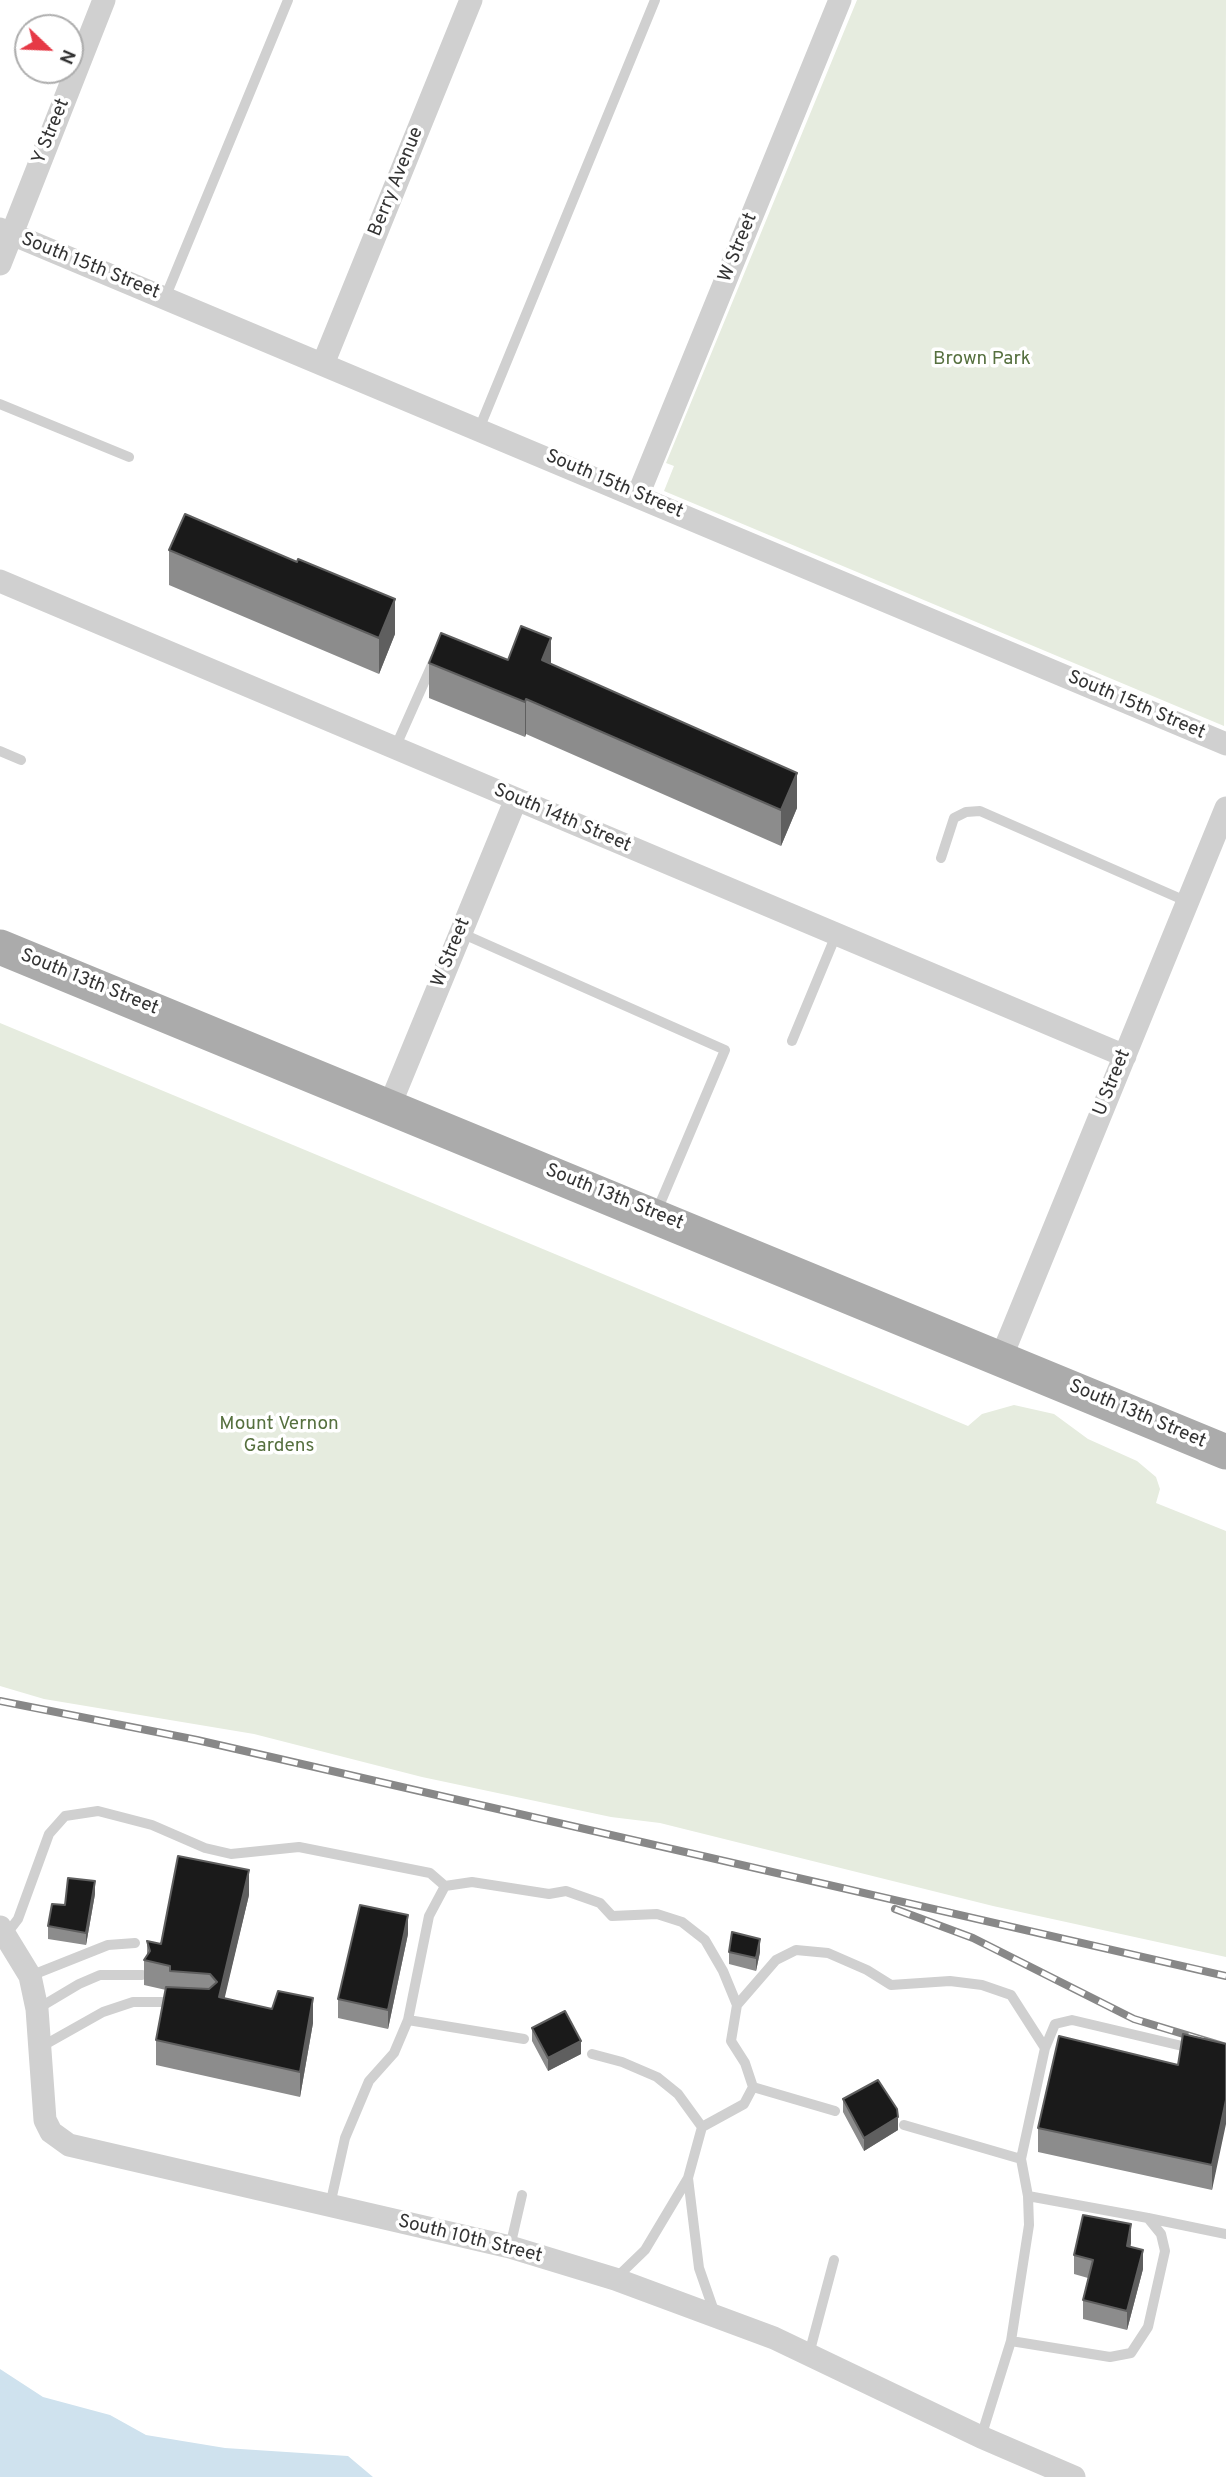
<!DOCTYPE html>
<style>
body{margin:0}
#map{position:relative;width:1226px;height:2477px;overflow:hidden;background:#fff;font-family:Overpass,sans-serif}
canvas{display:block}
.north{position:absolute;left:14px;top:14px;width:70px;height:70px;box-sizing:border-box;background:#fff;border:2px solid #adadad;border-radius:50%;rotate:113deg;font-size:19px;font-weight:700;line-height:28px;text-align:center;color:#333}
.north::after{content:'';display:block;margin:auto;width:24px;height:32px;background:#e63946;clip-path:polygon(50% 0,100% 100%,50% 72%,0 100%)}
</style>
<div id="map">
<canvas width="1226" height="2477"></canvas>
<div class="north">N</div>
</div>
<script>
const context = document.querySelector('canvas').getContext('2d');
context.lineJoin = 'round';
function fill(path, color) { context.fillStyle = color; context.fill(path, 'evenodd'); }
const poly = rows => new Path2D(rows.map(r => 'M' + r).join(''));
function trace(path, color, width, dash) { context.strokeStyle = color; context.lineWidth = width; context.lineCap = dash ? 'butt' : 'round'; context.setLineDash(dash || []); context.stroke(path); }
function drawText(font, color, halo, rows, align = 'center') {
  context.font = font + ' Overpass,sans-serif'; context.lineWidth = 7; context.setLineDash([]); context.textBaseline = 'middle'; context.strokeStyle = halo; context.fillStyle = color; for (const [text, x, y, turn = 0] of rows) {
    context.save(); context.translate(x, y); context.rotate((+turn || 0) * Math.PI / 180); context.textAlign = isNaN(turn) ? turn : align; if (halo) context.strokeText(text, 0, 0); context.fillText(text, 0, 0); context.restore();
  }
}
fill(poly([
 [857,0,1226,0,1224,726,664,491,674,466,666,463],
 [0,1023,968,1426,982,1414,1014,1405,1054,1414,1088,1439,1137,1461,1156,1477,1160,1489,1156,1503,1226,1531,1226,1957,993,1906,660,1823,611,1817,422,1777,254,1734,44,1699,0,1686]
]), '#e6ecdf');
fill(poly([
 [0,2369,43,2397,110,2415,146,2435,225,2448,348,2456,373,2477,0,2477]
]), '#cfe2ee');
trace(poly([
 [165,298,288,0],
 [0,404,129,457],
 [479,429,655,0],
 [395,748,435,658],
 [0,751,21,760],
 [941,858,954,818,966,812,980,811,1188,902],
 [461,933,725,1050,656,1213],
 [792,1041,836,935],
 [5,1936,18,1919,49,1834,65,1816,98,1811,152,1825,205,1848,231,1854,299,1847,430,1873,445,1886],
 [30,1976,108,1945,135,1943],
 [37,2009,79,1984,100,1975,142,1975],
 [408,2020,524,2039],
 [39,2048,103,2012,133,2002,176,2002],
 [592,2054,622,2062,657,2077,678,2094,702,2127],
 [753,2087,835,2111],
 [904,2125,1021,2159],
 [330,2205,345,2138,369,2081,394,2053,408,2020,429,1916,445,1886,472,1882,549,1894,566,1891,600,1903,612,1916,657,1914,682,1922,705,1940,723,1971,737,2005],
 [1148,2218,1226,2234],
 [510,2247,522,2195],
 [615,2279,645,2250,688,2178],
 [715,2314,699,2268,688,2178,702,2127,744,2104,753,2087,745,2063,731,2041,737,2005,776,1960,796,1950,828,1953,867,1970,891,1985,950,1981,982,1985,1011,1995,1045,2048],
 [1011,2341,1110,2357,1131,2353,1148,2327,1165,2251,1161,2234,1148,2218,1028,2196],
 [809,2354,834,2260],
 [981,2437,1011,2341,1029,2225,1028,2196,1021,2159,1045,2048,1055,2024,1072,2020,1195,2049]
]), '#d0d0d0', 10);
trace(poly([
 [0,229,1226,744],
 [0,264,104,0],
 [323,364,471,0],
 [638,495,840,0],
 [0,581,1125,1056],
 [389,1107,516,799],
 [1001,1358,1226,808],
 [0,1927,30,1976,37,2009,45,2120,51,2132,69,2145,510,2247,615,2279,774,2338,981,2437,1074,2477]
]), '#d0d0d0', 23);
trace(poly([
 [0,947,1226,1452]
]), '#ababab', 35);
const rail = poly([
 [0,1701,197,1740,1226,1976],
 [895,1909,973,1938,1134,2019,1226,2047]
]);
trace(rail, '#888', 8);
trace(rail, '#fff', 5, [16]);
fill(poly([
 [169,550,297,562,395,634,379,674,169,585],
 [508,660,551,664,797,808,781,846,526,734,525,737,429,698,429,663],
 [95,1894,86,1945,48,1939,48,1926,65,1905],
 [249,1895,224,1998,313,2023,300,2097,156,2065,156,2040,166,1990,144,1985,144,1960,147,1955,147,1941,161,1944],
 [408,1934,388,2029,338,2018,338,1999],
 [729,1952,760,1952,756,1971,729,1964],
 [532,2028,581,2054,548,2071,532,2041],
 [1226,2044,1212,2190,1038,2152,1038,2128],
 [843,2099,898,2130,864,2151,843,2112],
 [1131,2243,1130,2247,1143,2269,1127,2330,1083,2319,1083,2300,1088,2278,1074,2274,1074,2255]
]), '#8c8c8c');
fill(poly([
 [395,599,395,634,379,674,379,638],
 [551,638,551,673,542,660],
 [526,699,526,734,525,737,525,702],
 [797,773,797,808,781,846,781,810],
 [249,1870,249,1895,219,2022,219,1997],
 [95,1881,95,1894,86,1945,86,1933],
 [408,1915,408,1934,388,2029,388,2010],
 [760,1939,760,1952,756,1971,756,1958],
 [313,1998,313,2023,300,2097,300,2072],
 [581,2041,581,2054,548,2071,548,2058],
 [1226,2100,1226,2124,1212,2190,1212,2165],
 [898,2117,898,2130,864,2151,864,2138],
 [1131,2224,1131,2243,1127,2265,1127,2246],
 [1143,2250,1143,2269,1127,2330,1127,2311]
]), '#5f5f5f');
const building = poly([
 [185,514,297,562,298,559,395,599,379,638,169,550,185,514],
 [521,626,551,638,542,660,797,773,781,810,526,699,525,702,429,663,441,633,508,660,521,626],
 [178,1856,249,1870,219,1997,272,2009,278,1991,313,1998,300,2072,156,2040,166,1987,209,1989,217,1982,210,1974,170,1971,170,1966,144,1960,150,1951,147,1941,161,1944,178,1856],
 [68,1878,95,1881,86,1933,48,1926,52,1904,65,1905,68,1878],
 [360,1905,408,1915,388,2010,338,1999,360,1905],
 [732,1932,760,1939,756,1958,729,1952,732,1932],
 [565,2011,581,2041,548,2058,532,2028,565,2011],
 [1183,2034,1226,2044,1226,2100,1212,2165,1038,2128,1059,2036,1178,2065,1183,2034],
 [878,2080,897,2109,898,2117,864,2138,843,2099,878,2080],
 [1083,2215,1131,2224,1127,2246,1143,2250,1127,2311,1083,2300,1093,2260,1074,2255,1083,2215]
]);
fill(building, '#1a1a1a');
trace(building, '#5f5f5f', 2);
drawText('19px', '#333', '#fff', [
 ["Y Street",52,132,-68],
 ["Berry Avenue",397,182,-68],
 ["W Street",739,248,-68],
 ["South 15th Street",90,267,22],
 ["South 15th Street",614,485,23],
 ["South 15th Street",1136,706,23],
 ["South 14th Street",562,819,23],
 ["W Street",452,953,-68],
 ["South 13th Street",89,983,22],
 ["U Street",1113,1083,-68],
 ["South 13th Street",614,1198,22],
 ["South 13th Street",1137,1415,23],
 ["South 10th Street",470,2240,14]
]);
drawText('19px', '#56703f', '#fff', [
 ["Brown Park",982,360],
 ["Mount Vernon",279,1425],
 ["Gardens",279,1447]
]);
</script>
